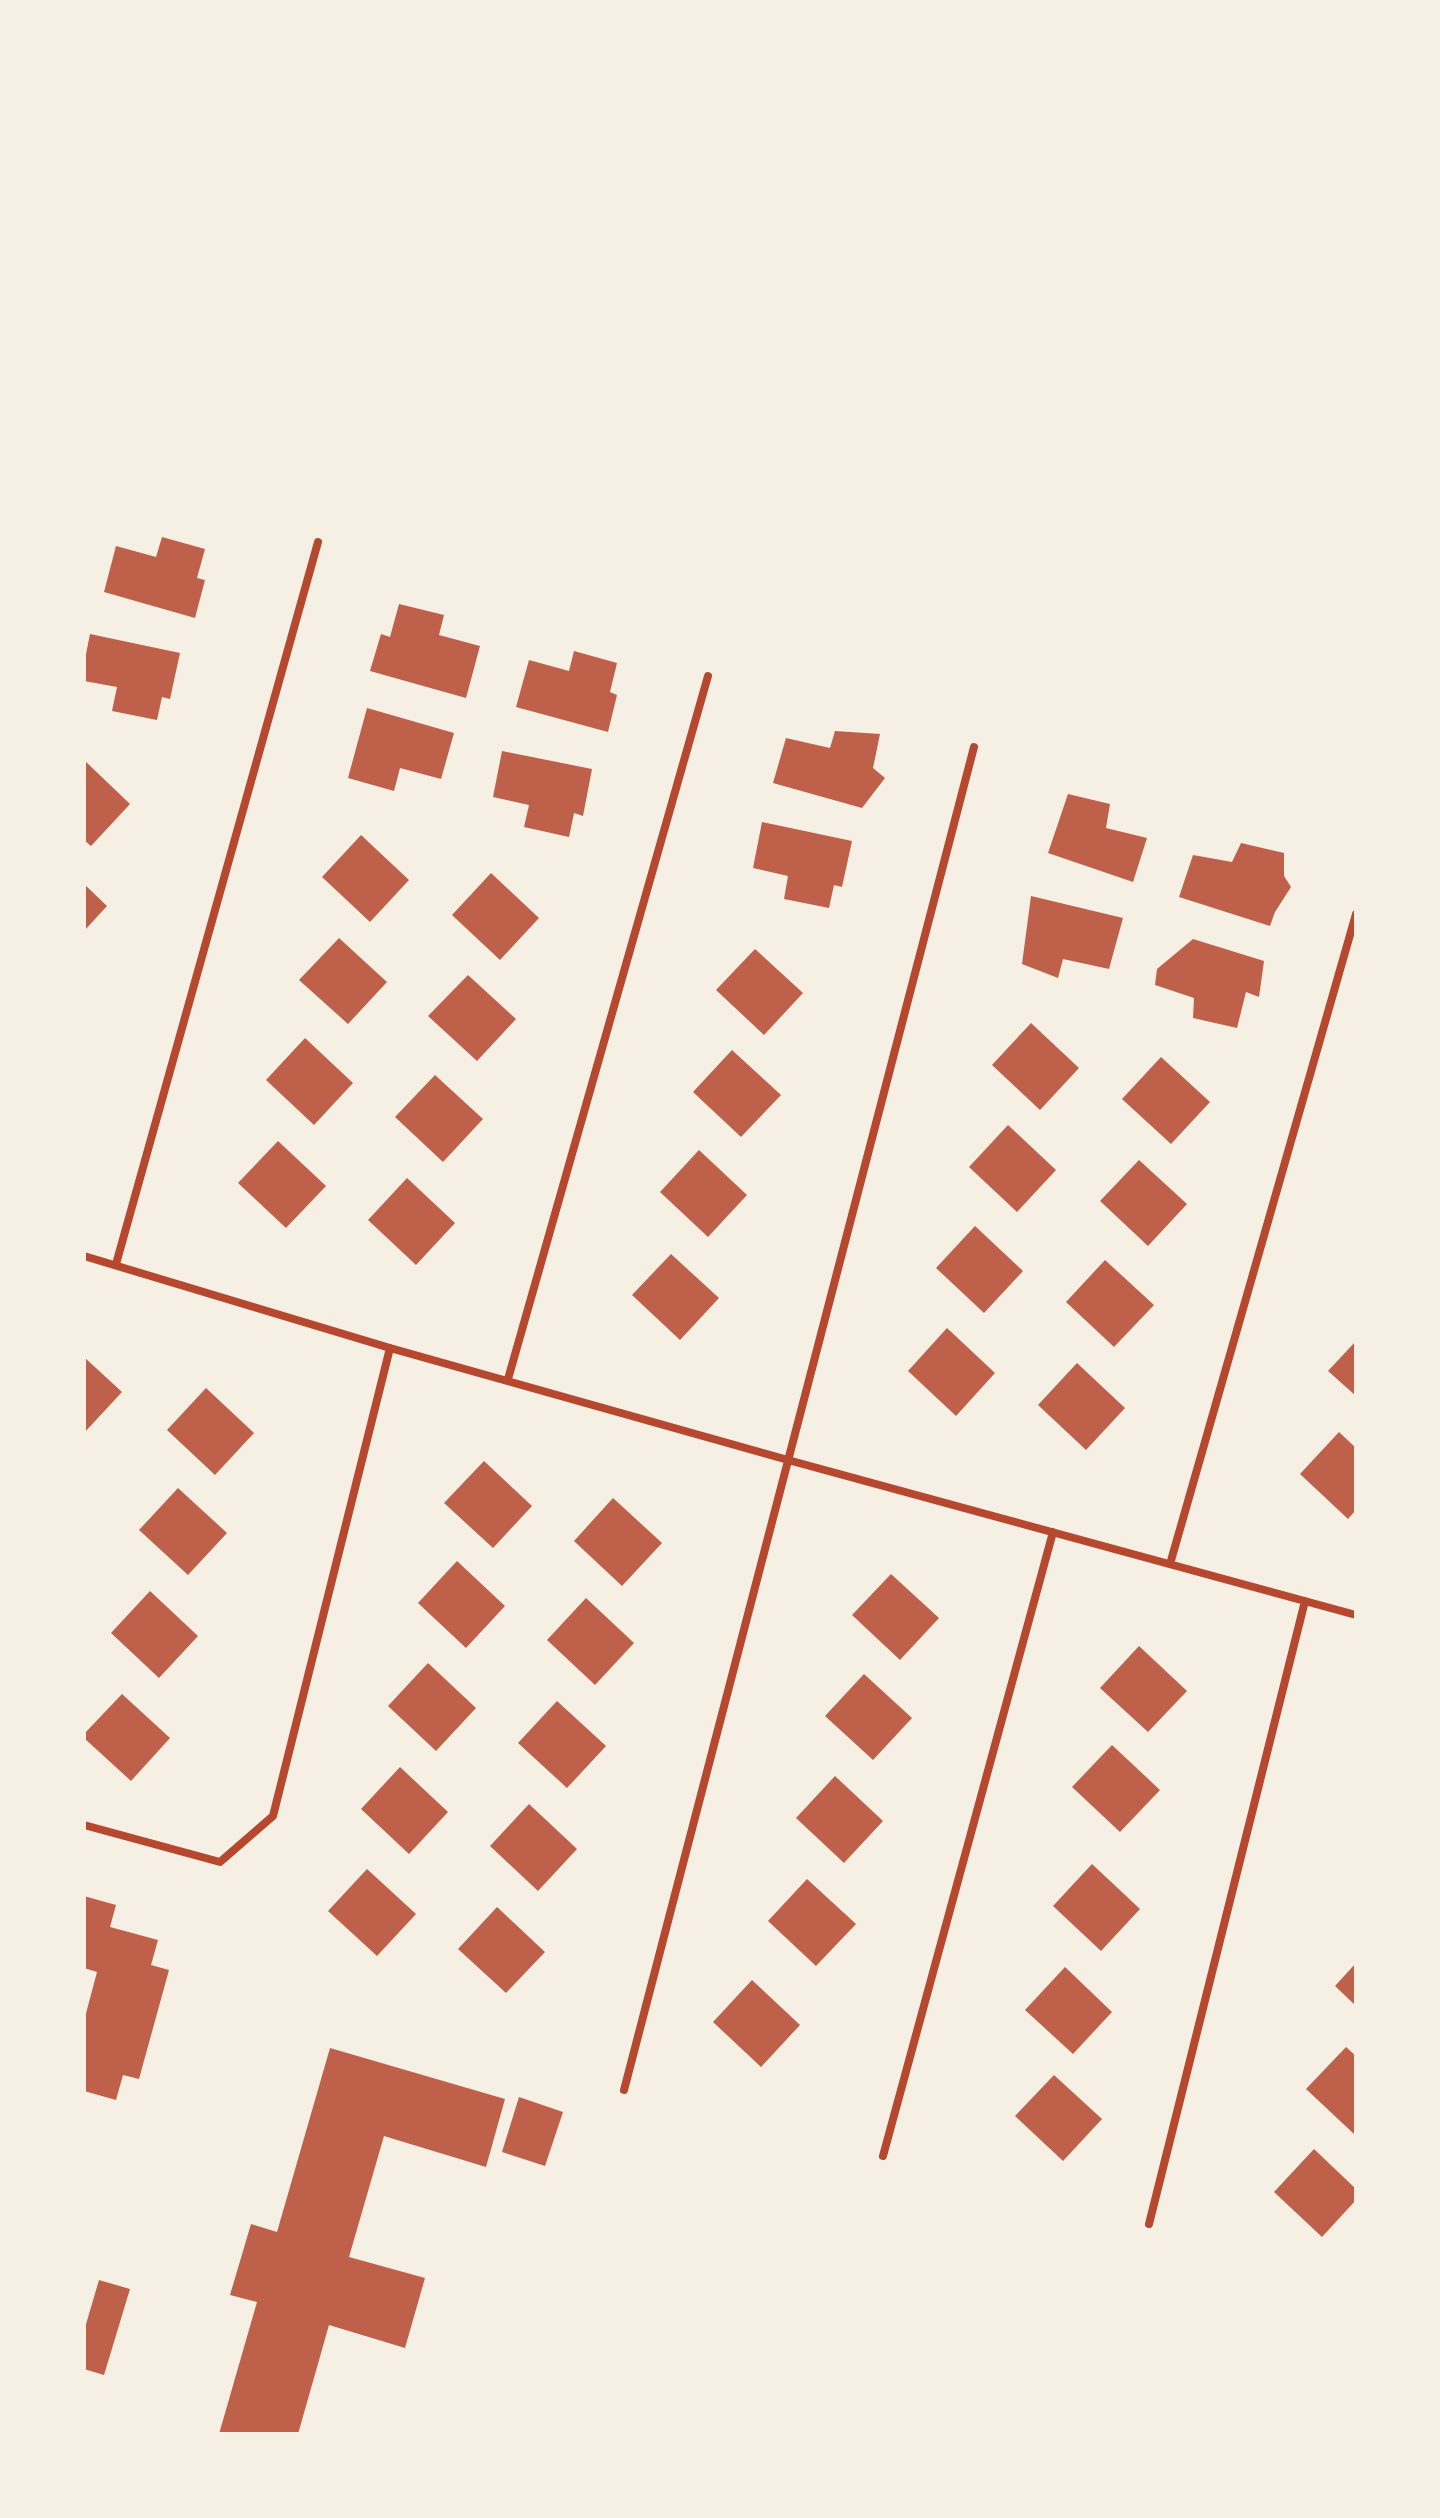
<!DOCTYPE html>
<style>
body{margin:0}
#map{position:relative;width:1440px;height:2518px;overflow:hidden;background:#f6efe4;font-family:"Asap Condensed",sans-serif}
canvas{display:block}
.frame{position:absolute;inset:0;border:86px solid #f6efe4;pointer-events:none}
</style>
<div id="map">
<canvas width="1440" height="2518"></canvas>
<div class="frame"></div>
</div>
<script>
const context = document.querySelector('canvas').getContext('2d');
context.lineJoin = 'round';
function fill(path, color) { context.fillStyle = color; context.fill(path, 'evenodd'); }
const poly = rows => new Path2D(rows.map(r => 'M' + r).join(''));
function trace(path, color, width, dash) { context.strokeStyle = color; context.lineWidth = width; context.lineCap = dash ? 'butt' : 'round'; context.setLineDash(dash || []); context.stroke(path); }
fill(poly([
 [162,537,205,549,197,578,205,580,195,618,104,592,116,546,156,557],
 [399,604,444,615,439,635,480,646,466,698,370,671,381,634,390,637],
 [90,634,180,653,170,699,162,697,157,720,112,711,117,687,84,681,84,664],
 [574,651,617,663,610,692,617,695,608,732,516,707,529,660,569,671],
 [367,708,454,733,441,779,400,768,394,791,348,778],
 [835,731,880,734,873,768,885,778,862,808,773,783,786,738,830,748],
 [502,751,592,769,583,816,574,813,569,837,524,827,529,805,493,797],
 [84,760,130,804,91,846,84,840],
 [1068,794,1110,804,1106,828,1147,838,1133,882,1048,853],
 [762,822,852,841,842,887,834,885,829,908,784,899,788,876,753,868],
 [361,835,409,880,370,922,322,877],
 [1241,843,1284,853,1284,876,1291,887,1275,912,1270,926,1179,897,1193,855,1232,862],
 [491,873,539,918,500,960,452,915],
 [84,884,107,906,84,931],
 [1031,896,1123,918,1109,969,1063,959,1058,978,1022,964],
 [339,938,387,982,348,1024,299,980],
 [1193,939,1264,961,1259,997,1246,992,1237,1028,1193,1018,1194,998,1155,985,1157,969],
 [755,949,803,993,764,1035,716,990],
 [468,975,516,1019,477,1061,428,1016],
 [1031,1023,1079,1068,1040,1110,992,1065],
 [305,1038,353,1083,314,1125,266,1080],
 [732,1050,781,1095,741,1137,693,1092],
 [1161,1057,1210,1102,1171,1144,1122,1099],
 [435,1075,483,1119,443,1162,395,1117],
 [1008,1125,1056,1170,1017,1212,969,1167],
 [278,1141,326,1186,286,1228,238,1183],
 [699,1150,747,1195,708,1237,660,1192],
 [1139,1160,1187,1204,1148,1246,1100,1201],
 [407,1178,455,1223,416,1265,368,1220],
 [975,1226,1023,1271,984,1313,936,1268],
 [671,1254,719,1298,680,1340,632,1295],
 [1105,1260,1154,1305,1114,1347,1066,1302],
 [947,1328,995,1373,956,1416,908,1371],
 [1356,1341,1356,1396,1328,1371],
 [84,1357,122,1392,84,1433],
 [1077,1363,1125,1408,1086,1450,1038,1405],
 [206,1388,254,1433,215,1475,167,1430],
 [1339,1432,1356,1448,1356,1510,1348,1519,1300,1474],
 [484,1461,532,1506,493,1548,444,1503],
 [178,1488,227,1533,188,1575,139,1530],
 [613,1498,662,1543,622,1586,574,1541],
 [457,1561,505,1606,466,1648,418,1603],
 [891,1574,939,1618,900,1660,852,1615],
 [150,1591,198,1636,159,1678,111,1633],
 [586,1598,634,1643,595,1685,547,1640],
 [1139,1646,1187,1691,1148,1732,1100,1688],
 [428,1663,476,1708,436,1751,388,1706],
 [864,1674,912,1718,873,1760,825,1716],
 [122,1694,170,1738,131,1781,84,1738,84,1734],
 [557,1701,606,1746,567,1788,518,1743],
 [1112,1745,1160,1790,1120,1832,1072,1787],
 [400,1767,448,1812,409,1854,361,1809],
 [835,1776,883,1821,844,1863,796,1818],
 [529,1804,577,1849,538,1891,490,1846],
 [1092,1864,1140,1909,1101,1951,1053,1906],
 [367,1869,416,1914,377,1956,328,1911],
 [807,1879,856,1924,816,1966,768,1921],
 [84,1896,116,1905,110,1927,158,1940,151,1965,169,1970,139,2079,123,2075,116,2100,84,2091,84,2021,97,1972,84,1968],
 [497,1907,545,1952,506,1993,458,1949],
 [1356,1963,1356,2006,1335,1986],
 [1065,1967,1112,2012,1073,2054,1025,2010],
 [752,1980,800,2025,761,2067,713,2022],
 [1346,2047,1356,2056,1354,2134,1306,2089],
 [330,2048,505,2099,486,2167,384,2136,349,2257,425,2278,405,2348,329,2325,298,2434,219,2434,257,2302,230,2295,251,2224,277,2232],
 [1054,2075,1102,2119,1063,2161,1015,2116],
 [519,2097,563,2112,545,2166,502,2152],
 [1314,2149,1356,2189,1356,2200,1322,2237,1274,2192],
 [99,2280,130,2289,104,2375,84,2369,84,2331]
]), '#bf614a');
trace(poly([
 [84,1256,390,1348,788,1460,1356,1615],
 [116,1264,318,542],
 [508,1379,708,676],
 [1170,1564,1356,914],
 [84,1825,220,1862,273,1816,390,1348],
 [624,2090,974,747],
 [883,2156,1053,1532],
 [1149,2224,1305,1601]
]), '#b5482f', 8);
</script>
